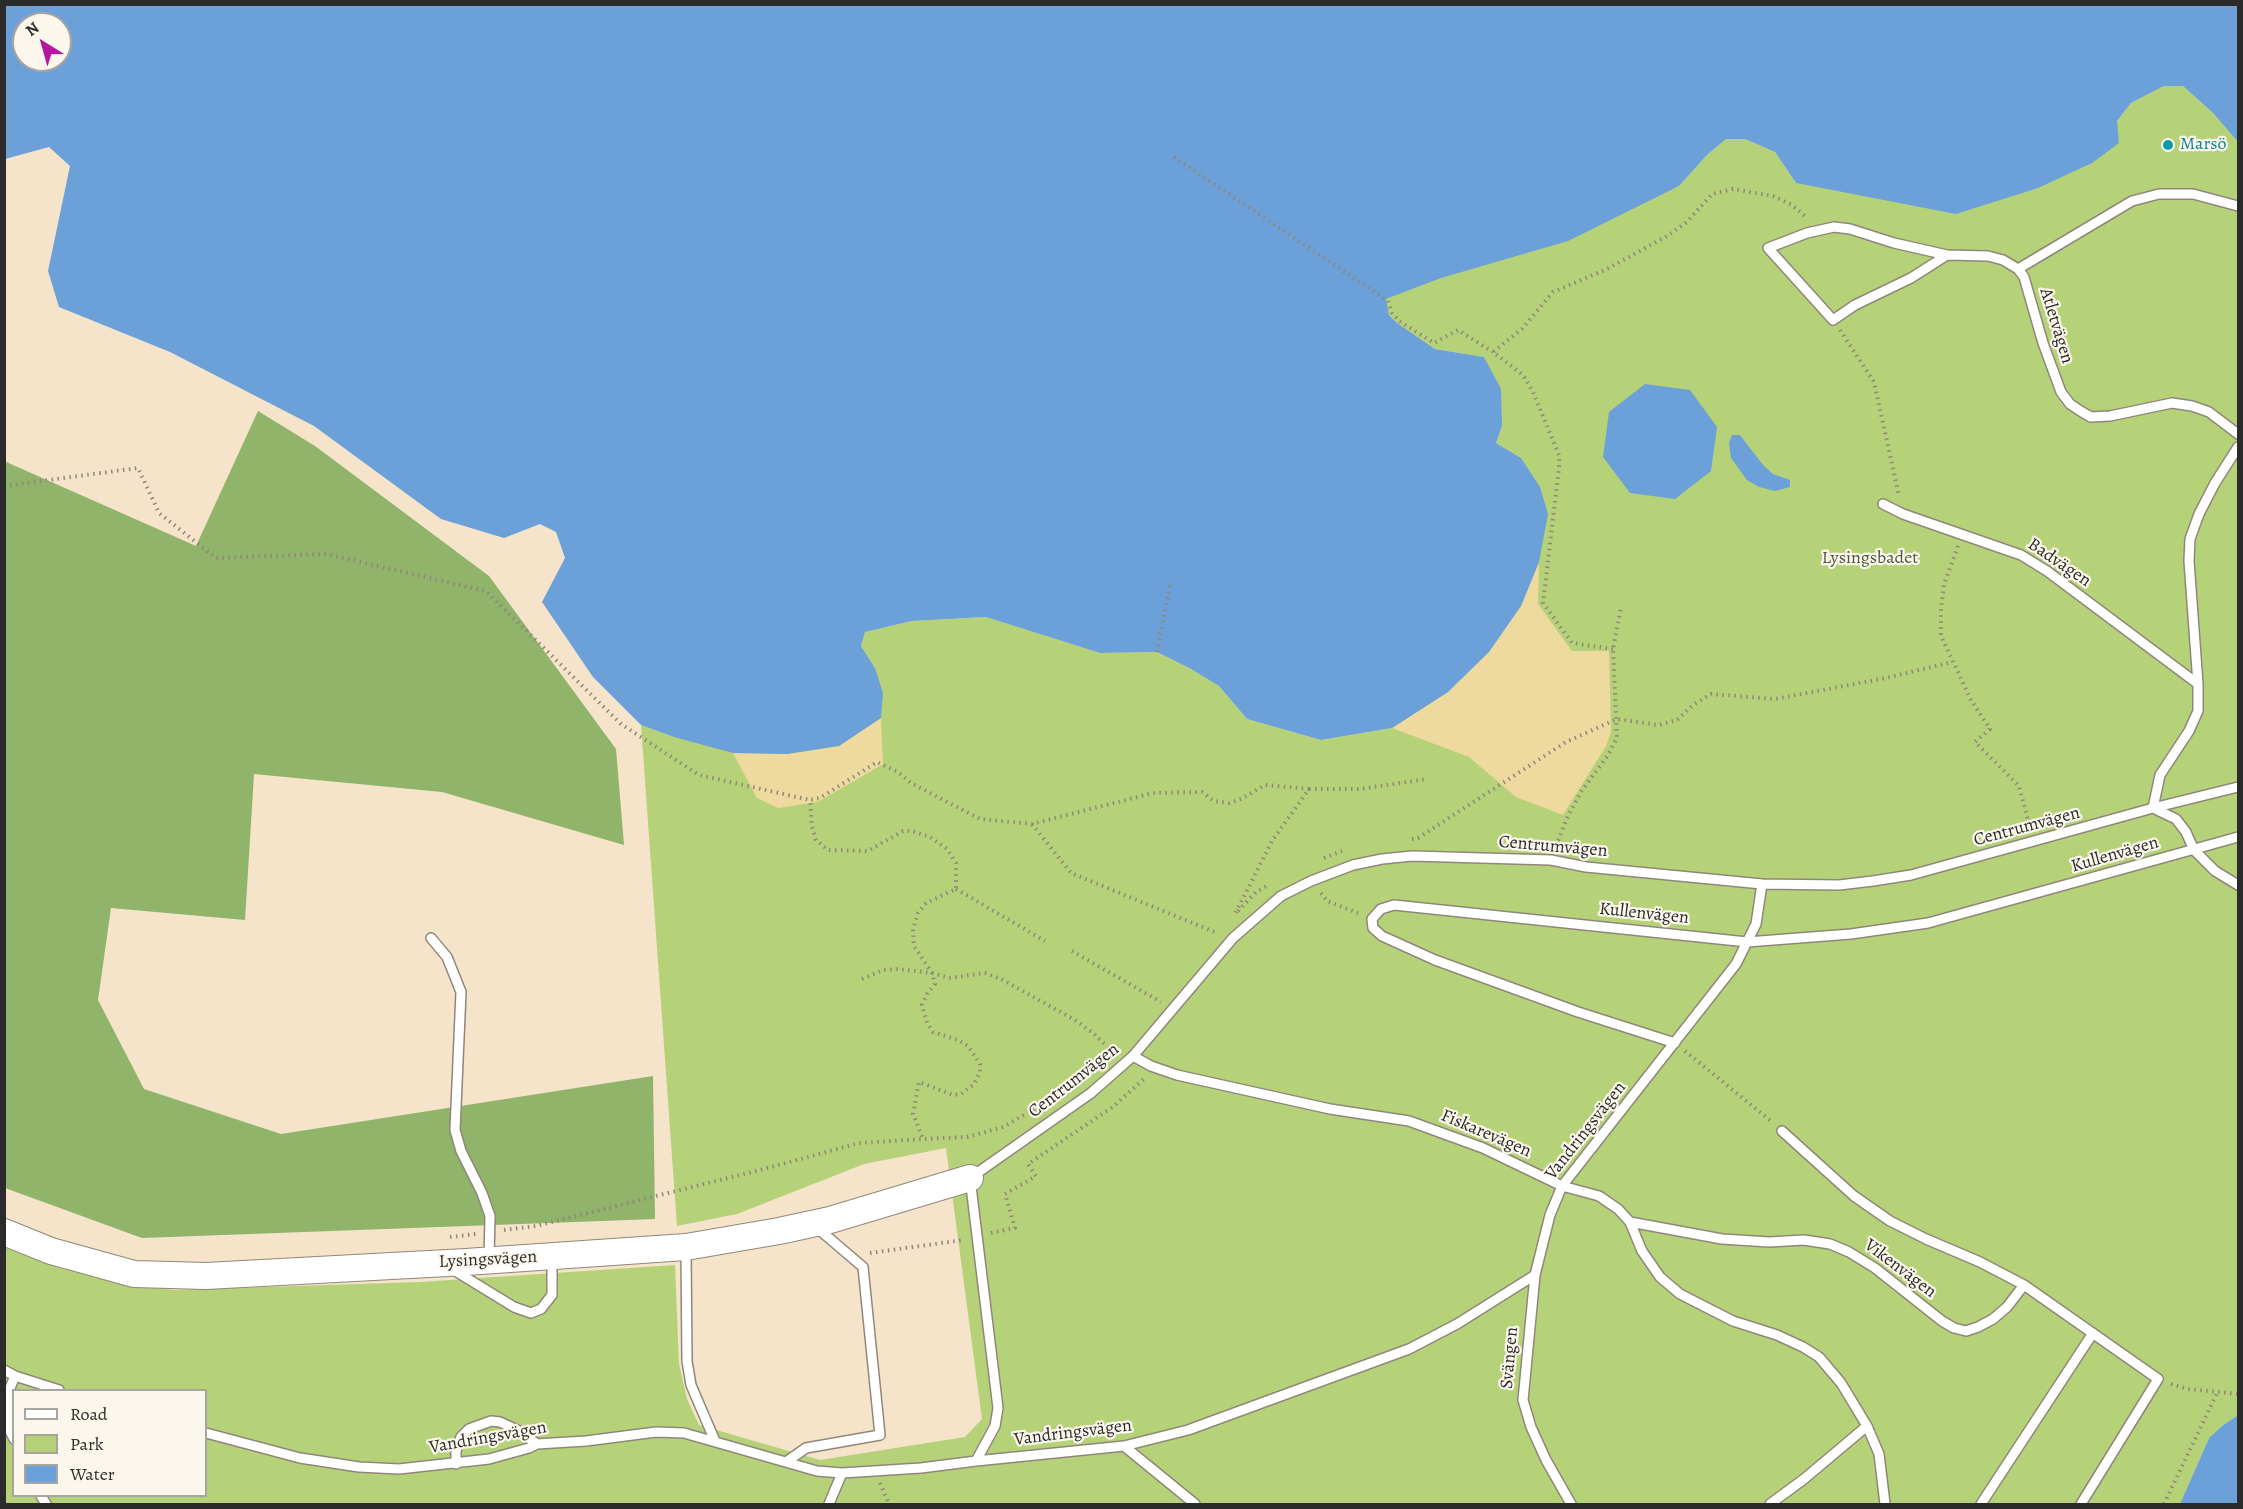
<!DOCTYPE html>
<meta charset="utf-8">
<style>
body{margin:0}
#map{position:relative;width:2243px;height:1509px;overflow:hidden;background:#f5e3ca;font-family:Alegreya,serif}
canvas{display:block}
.frame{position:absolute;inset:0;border:6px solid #2b2b2b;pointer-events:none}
.legend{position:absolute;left:12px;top:1389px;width:195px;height:108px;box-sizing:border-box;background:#fbf7ec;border:2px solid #a8a59f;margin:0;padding:8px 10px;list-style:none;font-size:18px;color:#2b2b2b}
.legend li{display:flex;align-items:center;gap:12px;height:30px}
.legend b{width:30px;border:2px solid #a8a59f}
.north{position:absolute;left:12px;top:12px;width:60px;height:60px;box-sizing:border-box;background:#fbf7ec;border:2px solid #a8a59f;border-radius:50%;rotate:323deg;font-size:16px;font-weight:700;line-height:24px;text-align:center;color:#2b2b2b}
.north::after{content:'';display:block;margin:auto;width:21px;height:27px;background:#b5179e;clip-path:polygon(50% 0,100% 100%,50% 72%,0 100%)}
</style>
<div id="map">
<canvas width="2243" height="1509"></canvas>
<div class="frame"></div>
<ul class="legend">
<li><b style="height:8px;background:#fff"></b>Road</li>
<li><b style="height:16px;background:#b5d279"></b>Park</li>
<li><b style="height:16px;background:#6ca0d8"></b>Water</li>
</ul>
<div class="north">N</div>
</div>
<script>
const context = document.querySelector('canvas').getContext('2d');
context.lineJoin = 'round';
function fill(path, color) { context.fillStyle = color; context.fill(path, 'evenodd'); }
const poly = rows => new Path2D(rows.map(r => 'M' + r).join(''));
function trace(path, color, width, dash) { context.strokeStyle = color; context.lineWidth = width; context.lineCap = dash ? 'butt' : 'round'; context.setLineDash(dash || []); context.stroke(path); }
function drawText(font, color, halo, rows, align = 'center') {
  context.font = font + ' Alegreya,serif'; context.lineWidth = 4.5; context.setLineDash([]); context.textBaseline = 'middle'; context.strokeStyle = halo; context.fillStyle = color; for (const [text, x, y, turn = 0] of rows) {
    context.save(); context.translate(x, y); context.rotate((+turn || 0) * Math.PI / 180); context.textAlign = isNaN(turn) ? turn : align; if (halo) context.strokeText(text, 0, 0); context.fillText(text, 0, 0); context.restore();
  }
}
fill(poly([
 [2164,86,2183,86,2213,113,2238,142,2238,1415,2222,1426,2209,1438,2180,1504,5,1504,4,1244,60,1268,172,1290,420,1282,675,1265,679,1364,687,1399,699,1425,820,1460,965,1437,982,1419,946,1148,864,1164,737,1214,677,1226,641,725,674,737,875,668,861,646,865,632,912,621,987,617,1100,653,1157,652,1191,669,1219,686,1247,719,1321,740,1392,728,1521,458,1496,443,1502,426,1484,357,1435,349,1397,323,1389,315,1385,299,1679,186,1707,155,1726,139,1745,139,1775,152,1796,183,2117,121,2131,103],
 [14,1390,206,1390,206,1496,14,1496]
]), '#b5d279');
fill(poly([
 [258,411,315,446,489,576,616,749,624,845,442,792,254,774,245,920,111,908,98,1000,144,1089,281,1134,653,1076,655,1219,142,1238,5,1188,4,461,196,546]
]), '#90b469');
fill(poly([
 [1539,562,1538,604,1572,651,1609,651,1611,732,1606,746,1563,815,1516,797,1469,757,1392,728,1448,692,1521,606],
 [881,718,883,764,818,802,778,808,757,798,733,753,787,754,839,746]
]), '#eeda9e');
fill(poly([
 [5,4,2238,5,2238,142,2213,113,2183,86,2164,86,2131,103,2117,121,2119,143,2092,163,2038,188,1956,214,1796,183,1775,152,1745,139,1726,139,1707,155,1679,186,1568,241,1441,278,1386,299,1389,315,1397,323,1435,349,1484,357,1501,389,1502,426,1496,443,1521,458,1540,487,1548,514,1539,562,1521,606,1489,652,1448,692,1392,728,1321,740,1247,719,1219,686,1191,669,1157,652,1100,653,986,617,912,621,865,632,861,646,875,668,883,693,881,718,839,746,787,754,733,753,674,737,641,725,593,677,542,602,565,558,556,532,540,524,504,538,441,519,314,426,170,352,59,307,48,271,70,166,49,147,5,159],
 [24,24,60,24,60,60,24,60],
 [1645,384,1690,390,1717,427,1711,471,1675,499,1630,493,1603,457,1609,412],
 [1732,435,1740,435,1763,465,1773,474,1790,480,1790,487,1775,491,1759,487,1747,480,1731,458,1729,443],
 [2238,1415,2238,1504,2180,1504,2209,1438,2222,1426]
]), '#6ca0d8');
const lane = poly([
 [2238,206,2193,194,2159,194,2132,201,2018,269,2024,277,2043,343,2061,392,2070,404,2082,412,2091,417,2110,416,2172,403,2192,406,2209,412,2238,434],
 [1947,255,1894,243,1850,229,1834,227,1807,233,1768,248,1833,320,1855,305,1911,278,1947,255,1988,256,2003,260,2018,269],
 [2238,447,2215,483,2199,514,2190,539,2189,561,2198,684,2198,711,2189,731,2160,775,2153,808,2176,819,2186,832,2194,850,2215,871,2238,885],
 [1883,504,1903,514,2021,555,2047,571,2198,684],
 [431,938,447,957,461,992,455,1130,461,1151,482,1193,490,1216,489,1259],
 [1675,1043,1578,1012,1435,960,1382,936,1373,928,1372,919,1381,909,1394,905,1747,942,1851,934,1928,923,2238,837],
 [1133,1056,1151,1066,1177,1075,1330,1109,1409,1121,1483,1148,1562,1186,1599,1196,1618,1209,1630,1222,1642,1251,1660,1277,1680,1294,1733,1321,1777,1335,1803,1347,1819,1357,1841,1383,1867,1426,1879,1454,1885,1504],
 [1782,1131,1854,1196,1890,1221,1926,1239,1980,1262,2024,1285,2158,1379,2081,1504],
 [1630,1222,1722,1239,1769,1242,1804,1240,1830,1244,1849,1252,1875,1268,1942,1321,1954,1328,1966,1331,1978,1327,1993,1319,2007,1307,2024,1285],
 [686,1249,687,1361,691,1385,715,1441],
 [452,1269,514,1307,531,1313,541,1309,552,1295,552,1258],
 [1535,1275,1523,1400,1531,1427,1546,1460,1571,1504],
 [4,1370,15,1376,59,1390],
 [206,1433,300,1458,359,1467,399,1469,489,1459,529,1448,537,1444,586,1441,656,1432,684,1433,817,1471,842,1473,921,1468,976,1461,1124,1446,1188,1430,1409,1349,1457,1324,1535,1275,1550,1215,1562,1186,1736,964,1756,924,1762,884],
 [14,1439,9,1429,8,1403,10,1388,15,1376],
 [1124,1446,1195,1504],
 [976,1461,995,1426,998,1408,970,1178,1091,1093,1133,1056,1233,938,1281,896,1311,881,1353,865,1382,859,1412,856,1551,860,1586,867,1762,884,1839,885,1873,881,1911,875,2153,808,2238,787],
 [786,1462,806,1448,880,1435,863,1267,816,1227],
 [456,1464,456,1451,461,1437,469,1429,491,1421,500,1422,517,1430,537,1444],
 [41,1496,46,1504],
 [829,1504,842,1473],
 [1770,1504,1804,1479,1867,1426],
 [1981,1504,2093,1333]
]);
const secondary = poly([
 [4,1232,51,1251,134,1274,206,1276,466,1262,686,1247,779,1231,830,1220,970,1178]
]);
trace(lane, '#90877a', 12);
trace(secondary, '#90877a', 28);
trace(poly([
 [1174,157,1388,301,1392,313,1399,321,1434,343,1458,330,1493,352],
 [1840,330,1874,382,1899,496],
 [4,486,138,468,159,513,216,558,326,554,486,591,621,724,699,775,810,800],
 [1958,546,1944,584,1941,609,1941,636,1971,700,1990,729,1975,742,2019,786,2030,828],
 [1613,649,1572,643,1543,603,1559,468,1559,455,1533,392,1523,375,1493,352,1522,329,1553,292,1607,269,1667,236,1687,222,1712,194,1733,189,1773,196,1792,205,1807,218],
 [1157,652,1171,581],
 [1309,789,1360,789,1427,779],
 [1032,824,1071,873,1217,933],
 [1412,839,1418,838,1566,742,1617,719,1658,725,1677,720,1693,705,1711,694,1775,699,1886,678,1952,662],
 [1556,846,1567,818,1581,792,1608,755,1617,738,1613,649,1621,608],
 [1324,858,1342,851],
 [956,889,1045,941],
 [1321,893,1327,901,1358,913],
 [1238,911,1256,892,1267,886],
 [1072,951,1161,1002],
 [862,979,883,970,898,969,932,973,949,978,985,973,1001,979,1075,1020,1093,1033,1115,1054],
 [1685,1051,1772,1122],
 [1055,1097,1003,1127,967,1137,923,1139,913,1114,919,1082,953,1095,961,1094,974,1084,980,1072,980,1064,968,1046,958,1040,933,1032,927,1023,922,1005,927,994,935,984,932,973,914,946,913,929,918,913,926,903,956,889,956,863,947,849,930,837,912,831,903,831,868,851,828,850,816,840,812,827,810,800,820,798,877,762,898,772,911,783,980,819,1032,824,1153,793,1202,792,1214,801,1229,803,1241,799,1265,785,1309,789,1272,841,1235,914],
 [504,1230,536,1226,760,1170,859,1143,923,1139],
 [991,1233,1015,1228,1005,1194,1036,1176,1028,1164,1114,1106,1144,1079],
 [450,1237,476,1234],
 [870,1253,963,1240],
 [2171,1384,2188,1389,2238,1394],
 [880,1483,889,1504],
 [2164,1504,2218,1391]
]), '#90877a', 4, [1.5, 4.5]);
trace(lane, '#fff', 9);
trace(secondary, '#fff', 26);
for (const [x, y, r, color] of [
 [2168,145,6,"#0f9aa8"]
]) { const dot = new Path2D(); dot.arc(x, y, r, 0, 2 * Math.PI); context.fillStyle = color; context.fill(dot); trace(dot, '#fbf7ec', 2); }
drawText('18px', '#0d838f', '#fbf7ec', [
 ["Marsö",2180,145]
], 'left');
drawText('18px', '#2b2b2b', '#fbf7ec', [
 ["Atletvägen",2056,326,73],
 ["Badvägen",2059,563,34],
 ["Centrumvägen",2027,827,-15],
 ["Centrumvägen",1553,847,5],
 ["Kullenvägen",2115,855,-16],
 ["Kullenvägen",1644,914,6],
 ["Centrumvägen",1074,1081,-38],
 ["Vandringsvägen",1586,1131,-52],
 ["Fiskarevägen",1486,1134,23],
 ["Lysingsvägen",488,1260,-3],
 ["Vikenvägen",1900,1269,37],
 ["Svängen",1510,1358,-85],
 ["Vandringsvägen",1073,1433,-7],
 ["Vandringsvägen",488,1438,-10]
]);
drawText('18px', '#4e553e', '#fbf7ec', [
 ["Lysingsbadet",1870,559]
]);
</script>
